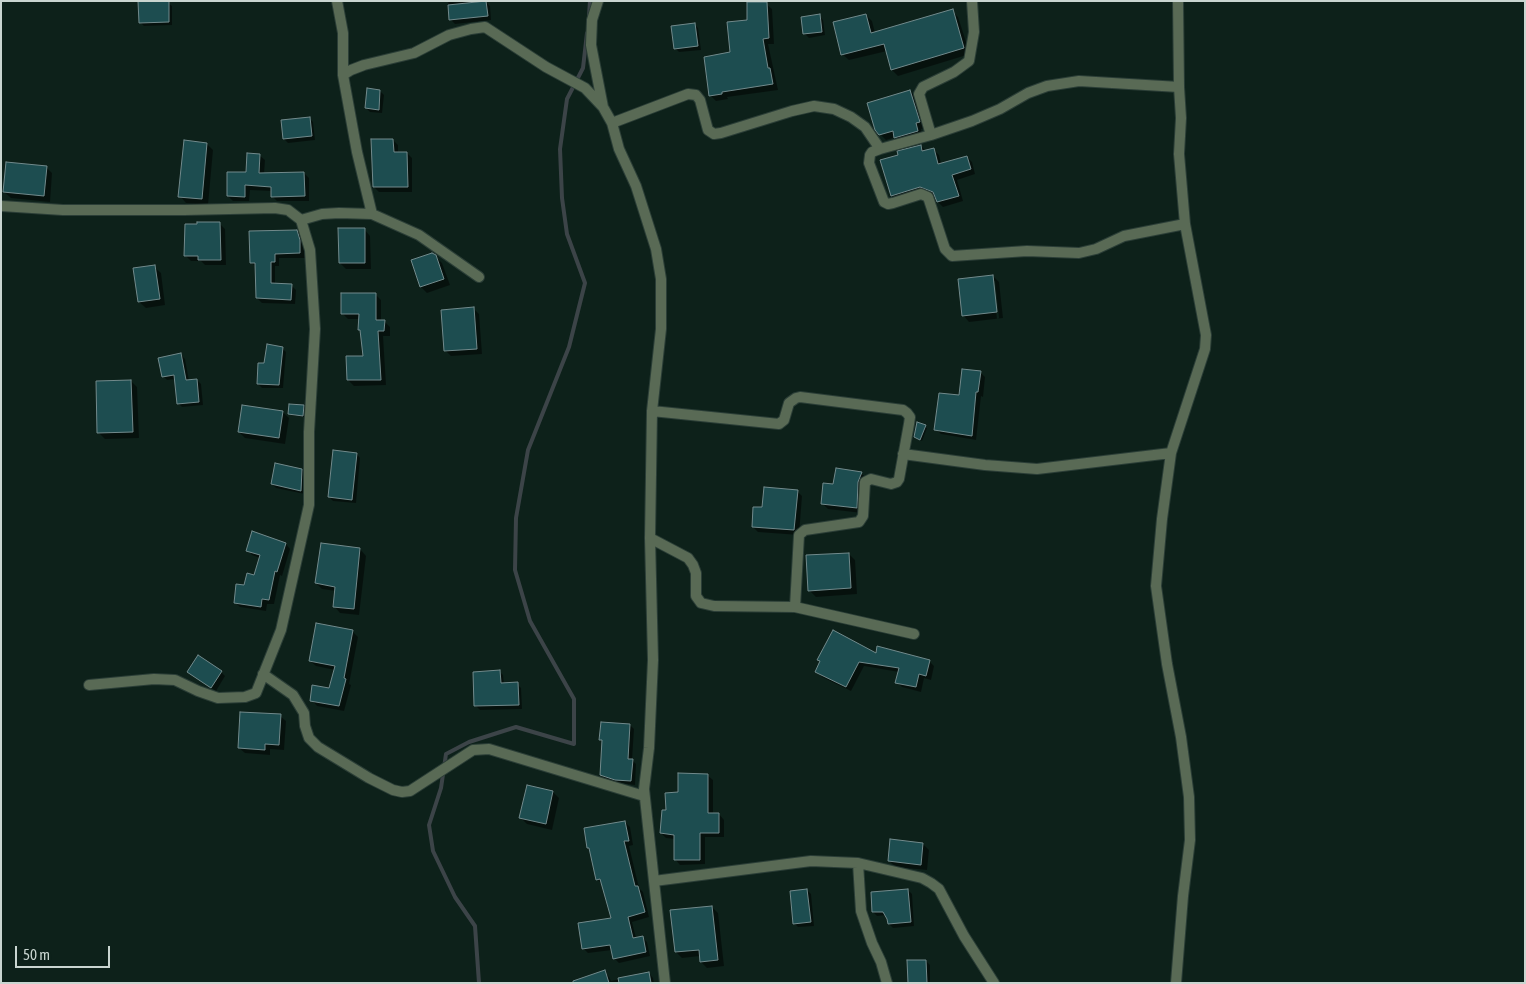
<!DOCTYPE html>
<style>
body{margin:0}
#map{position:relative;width:1526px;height:984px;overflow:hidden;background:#0d211a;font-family:"Asap Condensed",sans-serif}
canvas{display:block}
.frame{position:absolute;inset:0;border:2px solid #c9d5d0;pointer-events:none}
.scale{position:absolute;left:15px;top:946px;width:95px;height:22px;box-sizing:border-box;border:2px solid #c9d5d0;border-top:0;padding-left:6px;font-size:15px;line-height:18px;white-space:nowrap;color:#c9d5d0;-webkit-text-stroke:4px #0d211a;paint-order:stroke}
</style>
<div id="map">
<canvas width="1526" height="984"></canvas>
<div class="frame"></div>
<div class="scale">50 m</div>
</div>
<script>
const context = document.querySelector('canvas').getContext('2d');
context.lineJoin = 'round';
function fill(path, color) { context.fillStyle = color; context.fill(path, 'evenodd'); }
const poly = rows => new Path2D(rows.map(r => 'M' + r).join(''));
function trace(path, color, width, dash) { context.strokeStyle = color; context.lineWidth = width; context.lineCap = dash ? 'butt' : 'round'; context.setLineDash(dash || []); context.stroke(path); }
fill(poly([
 [448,1,486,2,490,6,491,20,455,24,451,20],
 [168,3,172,6,172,25,144,26,141,23],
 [766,4,772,9,774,44,768,44,778,90,727,97,728,99,716,101,710,95,731,53,748,21],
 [952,11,958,17,970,54,898,76,892,70,887,51,849,60,842,54,866,15,872,21,875,33],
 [819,16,823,20,825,35,809,38,805,34],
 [694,24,698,28,701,50,679,52,675,48],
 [380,91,384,95,382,113,370,112,366,108],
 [910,91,916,97,925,128,921,129,923,137,901,143,896,137,886,140,880,134],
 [309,118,313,122,315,140,288,143,284,139],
 [393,140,398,145,398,153,407,153,412,158,412,192,379,192,374,187],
 [207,144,213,150,208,205,186,203,180,196],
 [921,146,926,151,934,150,939,155,941,164,967,157,972,162,975,174,957,180,963,201,943,207,938,202,935,195,929,192,898,201,892,196,882,161,900,156],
 [259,155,265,160,264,174,304,173,309,178,309,201,277,201,272,196,272,191,250,190,249,201,233,201,228,196],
 [46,167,52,173,50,202,11,198,4,192],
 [219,223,225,229,226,265,205,265,201,261,191,261,185,255],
 [364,229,370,236,371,269,346,269,340,263],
 [296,231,301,236,304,246,305,258,279,258,279,266,275,266,275,284,291,285,296,290,295,304,262,303,257,298,257,268,251,262],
 [435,256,442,263,450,285,427,293,421,287,412,261],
 [154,267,161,273,165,305,146,308,139,302],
 [993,276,999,282,1003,318,969,322,963,315],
 [993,281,995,281,999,318,997,319],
 [375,294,381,300,381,321,384,321,390,327,390,336,383,336,386,385,354,386,348,380,364,357,362,332,360,330,360,319,348,319,342,313],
 [474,309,479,314,482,354,451,356,446,351],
 [282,348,286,352,283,388,262,388,258,384,265,364],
 [181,355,185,359,189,381,197,380,201,384,203,405,182,407,178,403,176,379,167,380,163,376],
 [980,372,985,377,983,397,981,396,976,440,941,434,936,429],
 [131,381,137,387,139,438,105,439,99,433],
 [243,406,283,412,289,418,285,444,245,438,239,432],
 [303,406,305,408,304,417,291,415,289,414],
 [918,423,927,428,922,441,915,437],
 [357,454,360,458,356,503,333,501,329,497],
 [302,470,306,474,305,494,276,488,272,484],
 [861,473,866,478,862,513,828,509,822,503,835,486],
 [797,491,802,496,799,535,758,532,753,527,763,509],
 [286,544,290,549,282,576,280,575,274,604,267,604,266,611,240,607,235,602,245,587,255,576,260,558,252,555,248,550],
 [360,549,366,556,359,615,340,613,334,606,336,591,322,589,316,583],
 [849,554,855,560,857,594,816,597,809,590],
 [352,631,358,637,349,684,351,685,344,711,317,706,312,700,330,689,335,670,316,666,310,661],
 [877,655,929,661,934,666,931,680,924,678,921,692,902,687,897,682,899,672,864,666,851,691,822,677,817,672],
 [499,671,503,675,504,684,517,684,521,688,522,709,480,710,476,706],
 [221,672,225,676,216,691,192,675],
 [280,716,286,721,284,750,270,749,270,755,245,753,239,748],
 [630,725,634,729,632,760,636,764,635,785,620,783,605,779,601,775,603,742,601,739],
 [707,775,713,780,713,814,719,814,724,820,724,837,705,837,705,864,680,865,675,859,675,839,666,838,661,833,667,812,679,794],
 [553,792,559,798,552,830,527,824,521,818],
 [625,822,630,827,633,845,629,846,639,888,643,892,649,917,632,922,636,938,642,937,647,942,650,956,619,963,614,958,612,950,588,953,583,948,612,919,603,885,597,879,590,849,588,847],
 [923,844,929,850,927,870,896,867,889,861],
 [807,890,811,894,814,926,798,927,794,923],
 [908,890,912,894,914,926,893,928,889,924,887,915,877,916,873,912],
 [712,907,718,913,724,966,707,968,701,962,700,956,682,958,676,952],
 [926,961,930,965,930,983,909,983],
 [604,972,609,977,611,981,649,973,653,978,654,983,590,983]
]), '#0007');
trace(poly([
 [589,16,590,1],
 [479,983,475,926,455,897,433,851,429,825,441,788,446,754,469,742,516,727,574,744,574,699,530,621,515,570,516,518,528,450,569,347,585,283,567,234,562,198,560,149,567,99,583,68,587,33]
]), '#3c4448', 4);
const building = poly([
 [138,1,169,1,169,22,139,23,138,1],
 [486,1,488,16,449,20,448,5,486,1],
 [747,2,767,2,769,38,763,39,768,68,770,68,773,84,722,92,722,94,709,96,704,57,730,52,727,22,747,20,747,2],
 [953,9,964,48,891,70,884,44,841,55,833,22,866,14,871,33,953,9],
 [820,14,822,32,803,34,801,17,820,14],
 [695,23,698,46,674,49,671,26,695,23],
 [367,88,380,90,379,110,365,108,367,88],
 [910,90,920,122,916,123,918,131,894,138,893,131,879,135,875,130,867,103,910,90],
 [310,117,312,136,283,139,281,120,310,117],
 [371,139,393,139,394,152,407,152,408,187,373,187,371,139],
 [184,140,207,143,202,199,178,197,184,140],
 [921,145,922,151,934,148,938,164,967,156,971,169,952,175,959,196,937,202,933,192,920,187,891,196,880,160,898,155,897,151,921,145],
 [247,153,260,154,259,173,304,172,305,196,271,197,271,187,245,185,245,197,227,196,227,172,246,172,247,153],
 [6,162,47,166,44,196,3,192,6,162],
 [197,222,220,222,221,260,198,260,198,256,184,256,185,224,197,224,197,222],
 [338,228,365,228,365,263,339,263,338,228],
 [297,230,300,240,300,253,275,254,275,262,271,262,271,283,292,284,291,300,256,298,255,263,250,263,249,231,297,230],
 [432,253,436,255,444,279,420,287,411,260,432,253],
 [155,265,160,299,138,302,133,268,155,265],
 [993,275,997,312,962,316,958,279,993,275],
 [341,293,376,293,376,320,385,320,384,331,378,331,381,380,347,380,346,356,363,356,360,330,358,330,359,314,341,314,341,293],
 [474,307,477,349,444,351,441,310,474,307],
 [267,344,283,347,279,385,257,384,258,363,264,363,267,344],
 [181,353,186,380,197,379,199,402,177,404,174,375,162,377,158,358,181,353],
 [962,369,981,371,978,392,976,392,972,436,934,430,939,393,959,395,962,369],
 [131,380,133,432,97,433,96,381,131,380],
 [289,404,304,405,303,416,288,414,289,404],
 [242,405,283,411,279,438,238,432,242,405],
 [917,422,926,425,920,440,914,437,917,422],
 [333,450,357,453,352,500,328,497,333,450],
 [275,463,302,469,301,491,271,484,275,463],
 [836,468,862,472,858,482,857,508,821,504,823,483,833,484,836,468],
 [764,487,798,490,794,530,752,527,753,507,762,507,764,487],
 [252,531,286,543,277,572,275,571,269,600,262,599,261,607,234,603,236,584,244,585,247,573,254,575,260,555,246,551,252,531],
 [321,543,360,548,354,609,333,607,335,587,315,583,321,543],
 [849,553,851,588,808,591,806,555,849,553],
 [316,623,353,630,344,678,346,679,339,706,310,701,312,685,329,688,335,666,309,661,316,623],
 [833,630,876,653,877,646,930,660,926,676,919,674,916,687,895,683,899,668,859,662,846,687,815,672,820,661,817,660,833,630],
 [198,655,222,671,211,688,187,672,198,655],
 [500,670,501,683,518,682,519,705,474,706,473,672,500,670],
 [240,712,281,714,279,745,265,744,265,750,238,748,240,712],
 [601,722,630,724,628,759,633,759,631,781,615,780,600,775,602,740,599,740,601,722],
 [678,773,708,774,708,813,719,813,719,833,700,833,700,860,674,860,674,835,660,833,662,810,666,810,665,793,678,792,678,773],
 [527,785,553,791,546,824,519,818,527,785],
 [625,821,629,841,624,841,635,886,638,886,645,912,628,917,633,938,643,936,646,952,613,959,610,945,582,949,578,923,611,918,600,879,596,880,589,848,587,848,584,828,625,821],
 [890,839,923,843,921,865,888,861,890,839],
 [807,889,811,922,793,924,790,891,807,889],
 [908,889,911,922,888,924,887,919,883,912,872,912,871,892,908,889],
 [712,906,718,960,700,962,699,950,675,952,670,910,712,906],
 [907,960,926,960,927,983,908,983,907,960],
 [605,970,609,983,573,983,573,981,605,970],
 [649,972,651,983,619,983,618,978,649,972]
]);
fill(building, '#1d4d50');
trace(building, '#728a8c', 1);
const street = poly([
 [337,1,343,33,343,75,357,152,372,214],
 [598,1,592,20,591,45,603,107,612,123,619,149,636,186,656,249,661,279,661,329,652,411,650,538,653,660,649,748,644,789,665,983],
 [343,75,351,70,364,65,414,53,449,35,471,29,485,27,546,67,585,88,603,107],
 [612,123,688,94,696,95,700,100,708,130,714,134,721,133,792,111,814,106,834,109,851,117,865,127,880,149,931,135,972,121,1000,109,1028,93,1047,86,1079,81,1179,87],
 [931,135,919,94,923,87,954,72,969,61,974,32,972,1],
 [880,149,872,152,870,155,869,163,884,202,888,204,893,203,921,194,928,197,945,249,952,256,1027,251,1079,253,1096,249,1124,236,1185,224],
 [1,206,63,210,184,210,275,208,288,210,301,220,310,250,315,329,309,432,309,505,281,630,256,693,245,697,218,698,198,691,175,680,154,679,89,685],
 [301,220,322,214,339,213,372,214,419,235,479,277],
 [652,411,779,424,784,420,789,403,796,398,800,397,903,410,907,413,910,417,909,424,899,479,897,482,891,484,871,479,865,482,863,516,859,522,805,530,799,535,795,607],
 [903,454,985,465,1037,469,1171,453],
 [650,538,688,558,693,565,696,573,696,596,701,603,714,606,795,607,914,634],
 [263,674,293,695,304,713,305,726,309,738,318,747,369,778,393,790,402,792,410,791,473,750,489,749,644,796],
 [858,863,861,911,872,943,881,962,887,983],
 [654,881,811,861,858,863,922,878,931,883,939,889,964,936,994,983],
 [1176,983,1183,896,1190,840,1189,797,1181,737,1167,664,1156,586,1162,519,1171,453,1205,349,1206,335,1185,224,1179,154,1181,118,1179,87,1178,1]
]);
trace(street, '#2b3e37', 12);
trace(street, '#596a55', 10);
</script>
